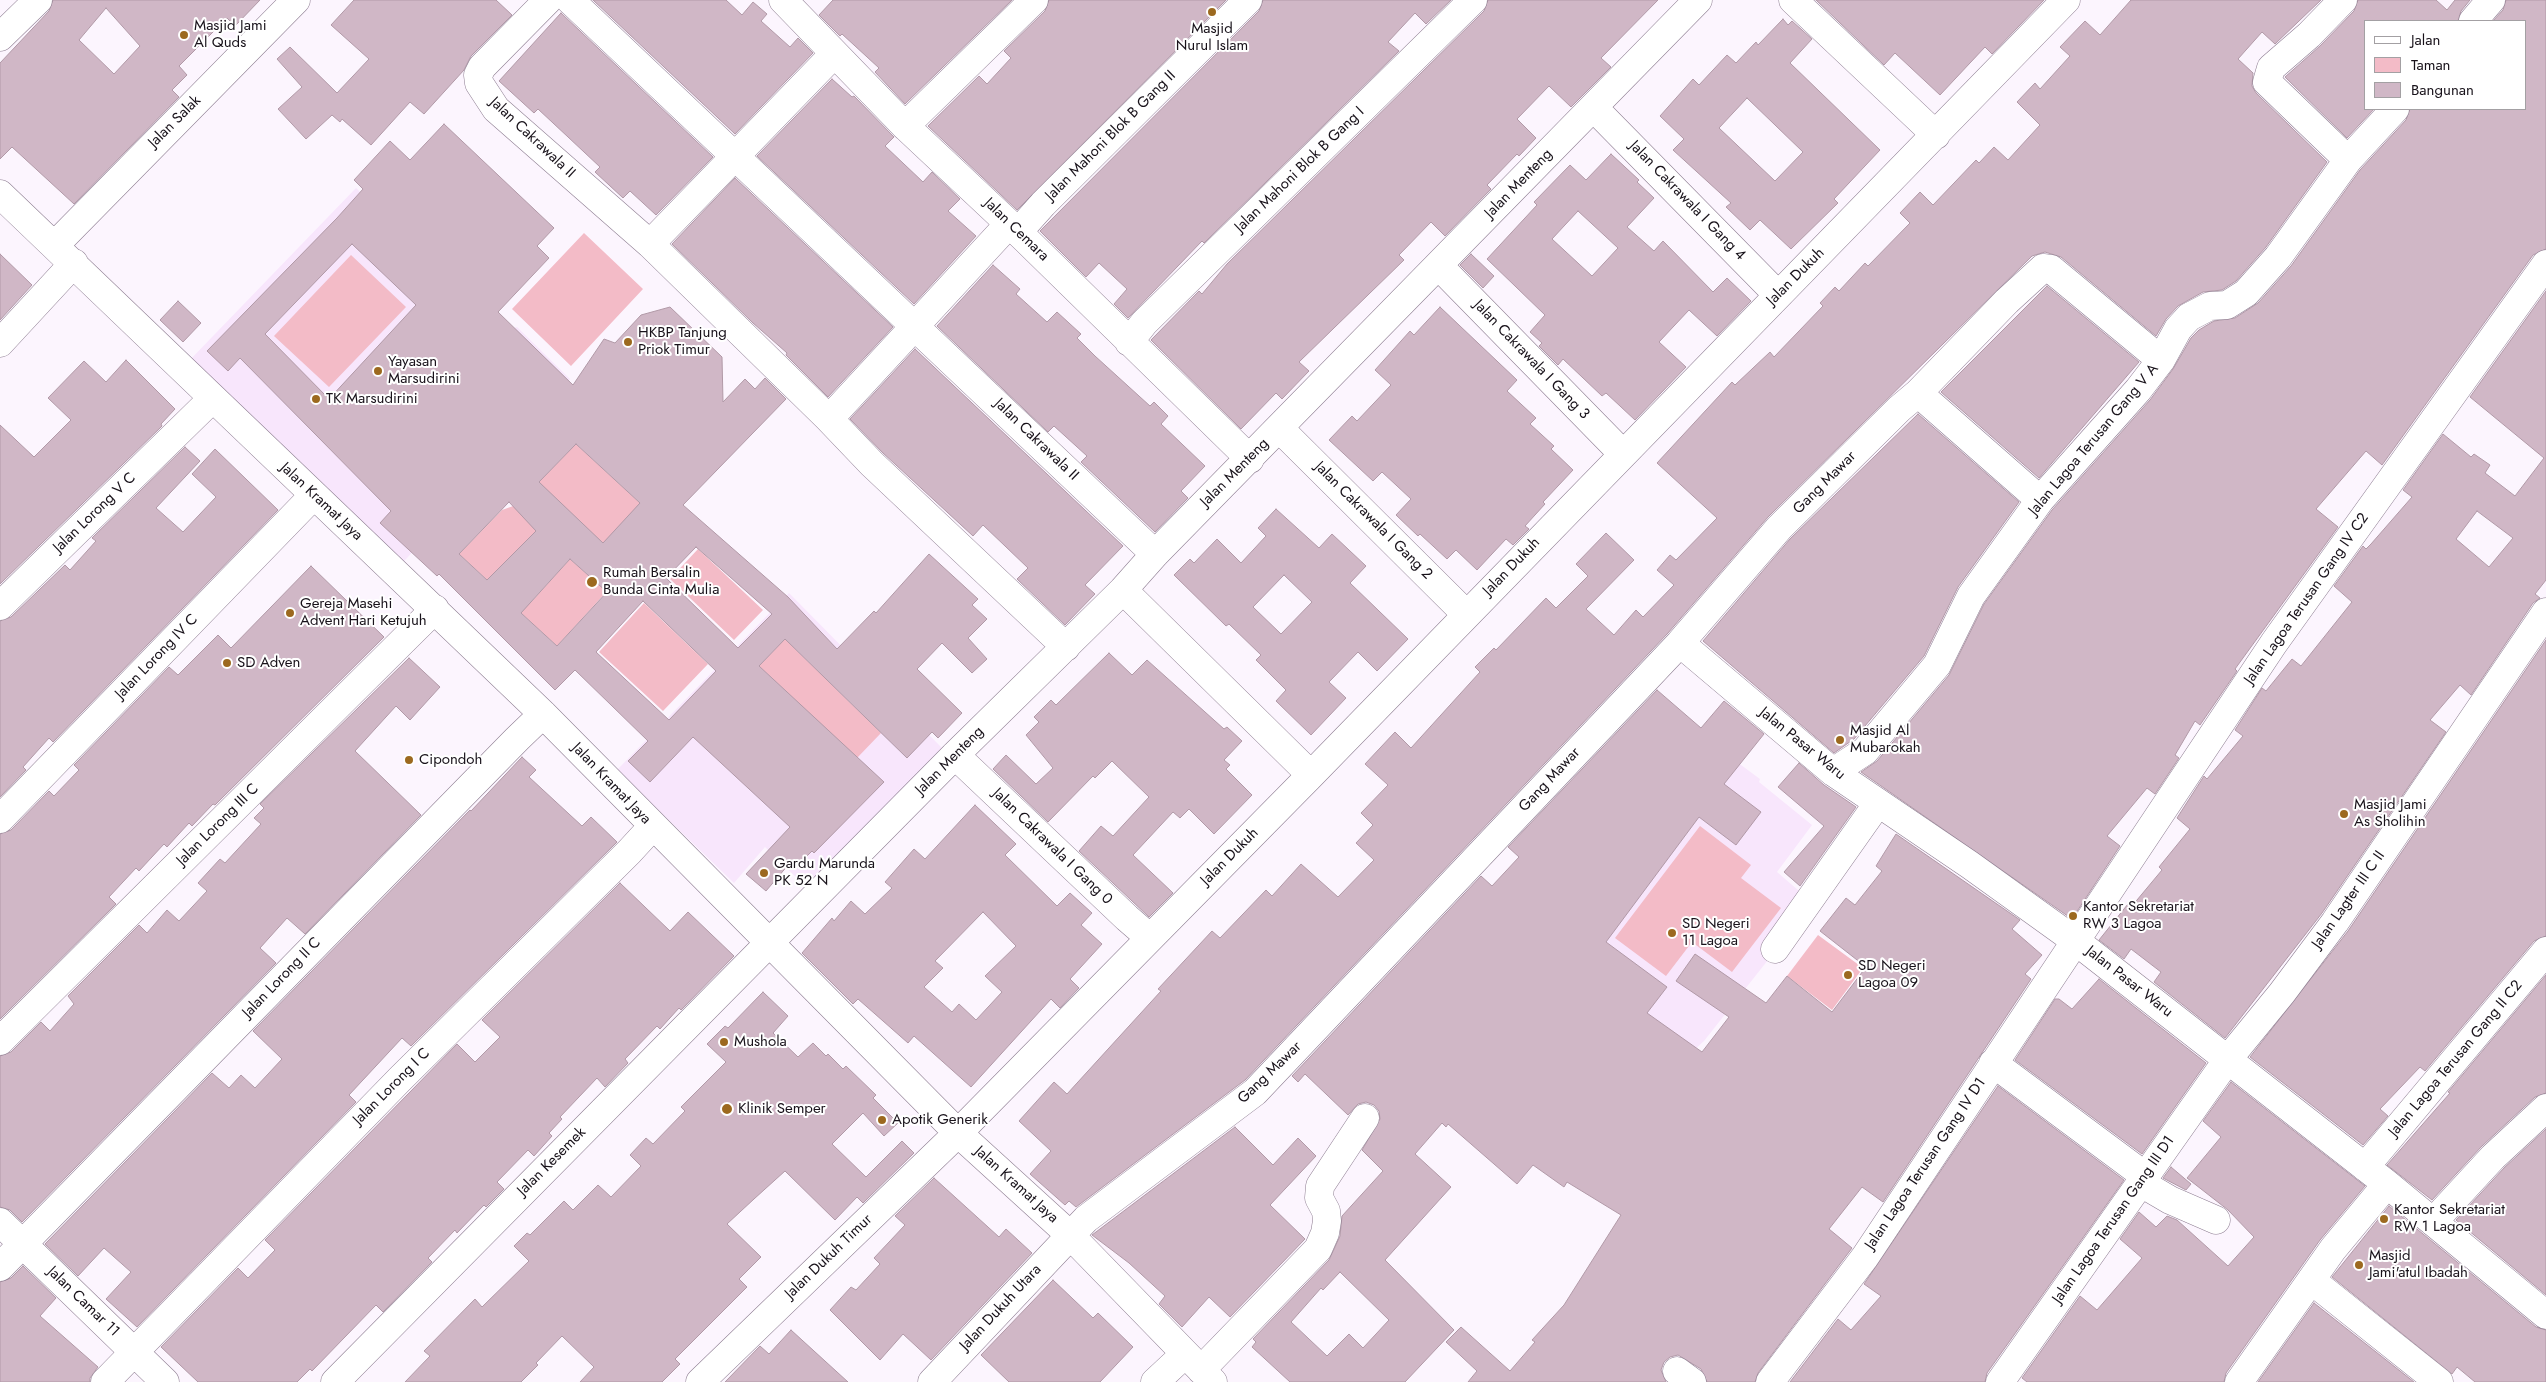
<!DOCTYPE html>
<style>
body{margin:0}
#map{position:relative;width:2546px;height:1382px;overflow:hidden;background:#fcf5fe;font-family:Jost,sans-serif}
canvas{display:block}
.legend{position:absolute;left:2364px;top:20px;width:162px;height:90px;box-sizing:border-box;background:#fff;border:1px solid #a3a0a3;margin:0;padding:6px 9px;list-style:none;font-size:15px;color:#18121a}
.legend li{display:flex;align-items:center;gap:10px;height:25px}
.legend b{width:25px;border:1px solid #a3a0a3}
</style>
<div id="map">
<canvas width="2546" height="1382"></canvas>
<ul class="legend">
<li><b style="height:6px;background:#fff"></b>Jalan</li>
<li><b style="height:14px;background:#f3bbc7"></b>Taman</li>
<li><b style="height:14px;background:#d0b7c6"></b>Bangunan</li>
</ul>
</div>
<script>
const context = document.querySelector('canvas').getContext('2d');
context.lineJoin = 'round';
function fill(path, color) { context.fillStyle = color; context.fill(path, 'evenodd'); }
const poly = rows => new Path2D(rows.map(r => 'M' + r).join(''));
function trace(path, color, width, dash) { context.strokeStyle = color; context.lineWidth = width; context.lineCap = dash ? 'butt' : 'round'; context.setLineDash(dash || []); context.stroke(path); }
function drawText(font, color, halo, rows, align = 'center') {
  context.font = font + ' Jost,sans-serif'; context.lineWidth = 4; context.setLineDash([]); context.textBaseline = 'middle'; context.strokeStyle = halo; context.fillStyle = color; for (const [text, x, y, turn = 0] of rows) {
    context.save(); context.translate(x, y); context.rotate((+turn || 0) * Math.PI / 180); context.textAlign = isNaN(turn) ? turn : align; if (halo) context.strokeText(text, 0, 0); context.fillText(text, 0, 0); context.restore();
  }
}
fill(poly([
 [356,188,508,330,517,327,570,379,471,484,471,487,398,568,186,364],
 [789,593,942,748,806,887,765,847,734,883,617,770],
 [1699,734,1760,779,1759,782,1812,825,1777,872,1813,903,1704,1041,1669,1073,1583,1008,1597,880]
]), '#f8e6fc');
fill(poly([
 [584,233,643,289,571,366,512,309],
 [351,255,406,307,329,387,274,336],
 [576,444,666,527,603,543,536,531,498,569,498,590,459,554,502,510,516,505],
 [698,549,763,610,734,640,670,579],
 [570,559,599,585,613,570,620,577,557,646,510,603,532,601],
 [644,603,708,664,663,711,599,652],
 [785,639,881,733,857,758,759,666],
 [1700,826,1751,865,1741,878,1781,908,1732,972,1692,942,1666,976,1615,938],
 [1818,935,1863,968,1832,1010,1787,976]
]), '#f3bbc7');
const building = poly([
 [53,0,260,0,235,26,227,18,179,66,187,75,172,90,179,97,74,204,12,147,0,159,0,63,49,11,53,0],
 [106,8,140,46,114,74,79,40,106,8],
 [354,0,496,0,512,15,471,56,464,70,424,114,410,102,371,145,342,119,340,122,332,115,306,139,278,109,302,87,277,59,290,47,337,93,369,59,331,25,354,0],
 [593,0,726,0,742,15,753,2,767,14,761,21,790,47,798,38,813,53,735,134,593,0],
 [833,0,1012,0,905,104,875,72,879,68,842,34,840,36,819,15,833,0],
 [1049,0,1226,0,1017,210,928,126,979,76,987,84,1011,58,1004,51,1045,11,1049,0],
 [1263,0,1451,0,1426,24,1415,13,1388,42,1399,51,1204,243,1202,241,1128,318,1114,304,1127,289,1099,263,1086,277,1040,231,1259,11,1263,0],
 [1488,0,1658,0,1601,58,1611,67,1571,107,1549,86,1517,119,1536,138,1519,156,1517,154,1487,185,1491,189,1445,236,1431,222,1399,255,1404,260,1299,362,1309,371,1282,399,1276,393,1241,429,1151,340,1199,291,1202,294,1227,264,1484,11,1488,0],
 [1816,0,2044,0,1992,54,1985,47,1940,95,1895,53,1884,65,1816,0],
 [2131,0,2321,0,2275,44,2262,32,2238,59,2253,73,2252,86,2256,93,2327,162,2266,247,2236,281,2222,290,2203,292,2178,306,2166,319,2156,336,2061,257,2045,252,2032,256,1768,517,1668,633,1245,1080,1076,1207,1069,1201,1065,1205,1030,1174,1051,1151,1019,1121,1054,1082,1067,1094,1161,991,1158,989,1212,931,1220,938,1266,890,1272,896,1301,864,1338,897,1374,860,1356,843,1373,825,1361,813,1388,785,1365,764,1395,732,1411,748,1480,672,1475,667,1494,648,1496,650,1546,598,1556,608,1588,576,1576,564,1606,533,1634,560,1586,609,1614,635,1636,610,1643,617,1674,585,1657,570,1670,555,1676,560,1717,518,1657,463,1732,382,1735,385,1770,352,1774,357,1823,306,1820,303,1835,287,1839,291,1865,263,1868,266,1910,223,1900,213,1920,192,1933,205,1976,160,1979,163,1994,147,2008,160,2040,125,2017,102,2035,83,2040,89,2070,56,2060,47,2085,21,2100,35,2131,0],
 [2358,0,2436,0,2447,10,2455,0,2470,0,2461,11,2458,21,2365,21,2365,109,2374,109,2347,138,2285,77,2320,46,2354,11,2358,0],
 [2506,0,2546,0,2546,249,2533,255,2382,465,2366,451,2316,509,2338,527,2235,669,2237,671,2200,725,2195,721,2175,755,2179,758,2155,794,2147,788,2107,836,2120,846,2072,919,1861,772,1877,761,1949,675,1984,604,2052,510,2150,400,2173,369,2191,338,2199,330,2214,321,2235,318,2258,303,2291,266,2360,170,2406,120,2410,109,2525,109,2525,21,2493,21,2503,10,2506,0],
 [561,13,713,157,656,215,630,191,623,198,595,172,600,167,568,137,538,109,534,113,499,81,561,13],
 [1783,19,1788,25,1792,21,1812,39,1790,63,1880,150,1834,199,1838,203,1791,249,1760,220,1750,230,1726,207,1731,203,1673,150,1684,139,1660,116,1693,79,1699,85,1727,55,1736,63,1756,42,1758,45,1783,19],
 [1747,98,1803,152,1775,181,1719,128,1747,98],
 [832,79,852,97,854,96,894,137,885,146,923,182,932,172,960,199,948,211,976,236,914,304,757,156,832,79],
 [444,124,554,228,537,246,549,258,498,312,573,385,604,339,615,343,641,315,670,307,722,357,723,402,745,379,755,389,765,378,786,399,683,505,788,597,837,649,874,611,876,613,929,554,978,599,972,605,987,619,968,638,987,659,972,673,942,643,917,669,962,713,938,738,932,732,907,758,785,639,759,666,884,782,814,853,812,851,794,869,789,864,766,891,746,874,790,827,693,737,650,782,628,761,648,741,575,670,555,690,439,574,437,576,380,523,391,511,240,358,228,371,207,351,337,218,363,189,354,180,390,141,410,160,444,124],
 [352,244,416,305,329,399,265,334,352,244],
 [576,444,640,503,603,543,539,482,576,444],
 [509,502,536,531,487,580,459,554,509,502],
 [696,547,772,614,738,648,666,578,696,547],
 [570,559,607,592,557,646,521,613,570,559],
 [643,601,716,671,669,720,596,652,643,601],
 [1611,154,1639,180,1637,182,1654,198,1627,227,1654,251,1663,241,1713,292,1727,278,1751,301,1717,336,1689,310,1659,342,1686,367,1635,420,1606,393,1602,396,1563,359,1558,365,1539,346,1542,343,1530,332,1545,315,1487,259,1537,205,1534,202,1570,165,1586,180,1611,154],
 [1578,211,1618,248,1592,276,1552,239,1578,211],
 [735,178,893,327,828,397,786,355,787,353,753,323,672,244,735,178],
 [0,254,32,285,0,320,0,254],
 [1471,254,1494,276,1483,288,1460,265,1471,254],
 [993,265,1020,289,1016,294,1047,322,1057,312,1081,334,1077,338,1095,356,1150,406,1154,402,1168,416,1161,424,1205,466,1181,491,1188,498,1155,532,1081,462,1087,456,1054,426,1048,432,937,326,993,265],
 [2047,286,2139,362,2039,478,1941,392,2047,286],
 [2546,291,2546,580,2535,594,2540,598,2533,603,2471,695,2460,685,2430,720,2446,732,2322,913,2225,1038,2154,982,2161,972,2131,949,2124,959,2099,940,2128,904,2132,906,2162,870,2159,867,2190,829,2177,818,2204,776,2207,779,2243,736,2235,730,2262,688,2266,691,2292,659,2301,666,2352,602,2334,586,2363,546,2366,549,2371,544,2412,497,2403,490,2443,434,2471,457,2474,454,2490,465,2485,473,2515,496,2544,458,2470,397,2546,291],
 [2477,511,2513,538,2489,567,2456,539,2477,511],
 [178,301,201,323,183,342,160,320,178,301],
 [1440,307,1517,380,1507,391,1536,418,1530,424,1554,446,1551,449,1573,470,1543,502,1545,504,1525,526,1529,529,1513,545,1506,539,1477,570,1456,550,1447,559,1420,534,1418,536,1396,515,1411,499,1382,472,1373,481,1329,440,1352,416,1357,421,1391,385,1375,370,1410,331,1414,335,1440,307],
 [915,349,1123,546,1085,585,1095,594,1065,625,1017,579,1028,568,983,525,973,536,883,453,850,419,915,349],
 [126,360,175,409,161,424,162,426,0,584,0,425,34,457,71,420,48,398,84,361,106,382,126,360],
 [1918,414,2019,502,1958,587,1924,656,1854,739,1834,753,1703,641,1790,539,1918,414],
 [185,447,200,461,156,508,183,532,216,497,192,474,215,449,278,510,53,742,49,738,23,767,26,770,0,797,0,621,11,617,65,565,70,570,96,541,92,538,185,447],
 [1276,509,1319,548,1332,534,1366,566,1350,583,1408,639,1377,671,1358,652,1329,682,1346,698,1311,735,1276,701,1286,690,1256,660,1261,655,1229,624,1226,626,1174,575,1190,559,1194,563,1217,539,1241,563,1266,536,1258,528,1276,509],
 [1284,575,1312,602,1281,634,1253,607,1284,575],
 [311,566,384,637,215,805,213,804,192,826,189,823,167,847,164,844,139,871,136,868,109,897,116,904,0,1019,0,834,11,830,49,791,54,796,79,770,74,765,76,763,169,667,178,675,218,635,231,648,311,566],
 [2546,640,2546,936,2534,941,2425,1071,2420,1067,2380,1109,2388,1116,2363,1145,2250,1057,2348,931,2546,640],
 [1109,653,1132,675,1147,660,1224,729,1227,727,1242,741,1224,760,1230,765,1226,769,1252,795,1214,834,1189,809,1180,818,1173,812,1133,855,1173,893,1149,917,1079,851,1101,826,1113,836,1149,797,1112,761,1095,778,1093,776,1048,822,993,769,1006,755,1036,784,1053,768,1026,735,1039,722,1034,717,1051,700,1056,705,1109,653],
 [409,658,440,687,410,720,396,706,355,751,421,815,305,934,287,918,260,948,276,963,22,1222,10,1210,0,1207,0,1056,11,1052,41,1022,50,1031,74,1004,68,996,139,925,147,933,167,910,179,921,207,891,198,883,220,859,225,863,261,824,254,818,264,808,260,804,409,658],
 [1657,690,1701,728,1724,701,1764,734,1724,784,1761,812,1736,845,1699,817,1606,942,1667,987,1647,1013,1702,1052,1729,1017,1676,981,1695,954,1766,1003,1787,976,1832,1012,1866,967,1820,931,1846,898,1855,905,1882,871,1876,866,1896,834,2020,920,2012,929,2042,955,2025,974,2031,979,1883,1202,1862,1187,1829,1229,1852,1248,1758,1373,1755,1382,1707,1382,1701,1369,1678,1355,1670,1357,1664,1362,1661,1370,1666,1382,1468,1382,1477,1371,1446,1342,1461,1327,1510,1371,1535,1342,1532,1340,1564,1305,1621,1215,1567,1182,1564,1187,1533,1165,1517,1184,1448,1124,1446,1127,1442,1123,1415,1154,1451,1187,1385,1260,1454,1330,1405,1382,1290,1382,1252,1347,1256,1342,1253,1339,1329,1260,1340,1236,1342,1216,1383,1171,1362,1150,1380,1119,1379,1111,1374,1105,1366,1102,1358,1104,1348,1115,1305,1074,1298,1082,1292,1076,1481,876,1492,886,1519,857,1508,847,1657,690],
 [1340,1272,1389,1320,1363,1348,1349,1334,1327,1356,1291,1322,1321,1288,1323,1290,1340,1272],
 [522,757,536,770,529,777,582,826,591,817,617,842,411,1046,402,1038,349,1095,356,1102,137,1327,106,1299,131,1272,104,1248,78,1276,45,1244,212,1073,229,1088,241,1075,255,1088,282,1059,253,1031,470,810,471,811,522,757],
 [1799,763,1824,785,1856,807,1800,886,1784,872,1824,826,1778,787,1799,763],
 [975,805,1016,844,1005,855,1057,906,1070,893,1092,913,1081,925,1102,944,1070,979,1079,988,1060,1008,1051,999,971,1087,914,1036,908,1043,858,999,853,1004,802,953,832,918,834,921,851,901,865,914,892,888,885,882,914,849,925,859,975,805],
 [983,912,1016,946,985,976,1002,992,976,1020,959,1004,952,1012,924,987,943,968,935,961,983,912],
 [620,883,670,931,688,912,734,956,681,1010,679,1008,660,1029,657,1026,625,1059,628,1063,605,1087,597,1078,560,1117,562,1119,549,1133,552,1136,534,1156,528,1150,497,1182,504,1189,486,1207,484,1205,457,1233,455,1230,428,1258,432,1262,383,1312,376,1305,312,1371,310,1369,297,1382,198,1382,161,1347,238,1268,248,1278,275,1250,265,1240,457,1044,475,1062,500,1037,482,1020,620,883],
 [2546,975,2546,1093,2535,1097,2482,1146,2432,1200,2387,1165,2450,1093,2448,1092,2546,975],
 [2099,979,2206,1063,2142,1154,2015,1060,2055,999,2059,999,2072,1009,2099,979],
 [763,992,788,1016,773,1033,798,1057,813,1043,826,1056,828,1054,843,1069,846,1066,876,1095,873,1098,898,1123,884,1136,863,1113,832,1144,866,1177,902,1141,914,1153,863,1203,857,1197,835,1220,785,1171,754,1199,727,1224,761,1257,739,1279,747,1287,675,1359,680,1364,662,1382,580,1382,594,1367,562,1336,536,1363,538,1365,521,1382,405,1382,430,1356,424,1351,475,1299,482,1307,529,1261,514,1246,527,1233,530,1235,564,1201,573,1210,598,1185,611,1197,641,1166,630,1155,646,1138,653,1144,685,1111,681,1107,726,1062,707,1044,725,1026,728,1028,763,992],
 [2231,1082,2365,1186,2320,1240,2226,1373,2224,1382,2027,1382,2022,1378,2080,1296,2097,1310,2142,1258,2120,1239,2139,1212,2156,1227,2167,1216,2177,1220,2228,1266,2254,1237,2228,1210,2187,1178,2221,1137,2203,1121,2231,1082],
 [1998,1086,2124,1180,1987,1373,1985,1382,1790,1382,1838,1319,1851,1330,1881,1296,1864,1284,1998,1086],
 [1235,1127,1273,1165,1298,1138,1316,1156,1270,1205,1305,1239,1230,1317,1209,1297,1182,1327,1159,1304,1165,1296,1129,1263,1092,1235,1235,1127],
 [2546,1129,2546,1295,2456,1220,2504,1168,2546,1129],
 [2171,1167,2191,1184,2186,1190,2163,1178,2171,1167],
 [934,1178,999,1237,1006,1229,1032,1253,931,1360,903,1334,880,1360,830,1310,851,1287,856,1290,880,1264,874,1258,905,1225,895,1216,934,1178],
 [2389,1206,2536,1327,2546,1330,2546,1382,2475,1382,2457,1367,2452,1374,2332,1277,2389,1206],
 [23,1266,56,1298,40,1316,98,1367,90,1378,90,1382,0,1382,0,1282,11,1278,23,1266],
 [1053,1280,1093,1318,1098,1313,1133,1347,1100,1382,1009,1382,981,1355,1053,1280],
 [2314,1303,2414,1382,2258,1382,2314,1303],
 [791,1330,848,1382,725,1382,760,1346,769,1354,791,1330]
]);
fill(building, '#d0b7c6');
trace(building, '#b199a7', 1);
const minor = poly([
 [548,0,482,67,478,75,479,83,496,109,650,244,829,419,872,464,1066,647],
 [570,0,1155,554],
 [783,0,905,126,1018,232,1250,459],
 [1793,0,1936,135],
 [2343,0,2309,35,2271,68,2267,82,2348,160],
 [2473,21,2491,0],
 [0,37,38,0],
 [1594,108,1778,295],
 [905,126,1034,0],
 [0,194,543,714,958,1133,1070,1235,1213,1382],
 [1018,232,1043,204,1248,0],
 [650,244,834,54],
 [55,245,296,0],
 [1439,266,1623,454],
 [1129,342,1144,323,1473,0],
 [0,343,74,263],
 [1918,393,2040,500],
 [829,419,1009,224],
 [1279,428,1466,614],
 [1123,590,1311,775],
 [0,606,212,399],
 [1680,643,1833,772,1970,865,2077,942,2387,1184,2546,1315],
 [955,755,1127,918,1150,938],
 [1833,772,1865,751,1937,665,1971,596,2040,500,2138,390,2161,360,2178,329,2189,317,2210,306,2227,305,2246,293,2278,257,2348,160,2395,109],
 [0,819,314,495],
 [1775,949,1878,803],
 [0,1041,435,609],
 [1993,1063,2145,1176],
 [2365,1167,2546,951],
 [2141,1183,2170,1200,2216,1220],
 [0,1222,165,1382],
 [2433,1222,2493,1157,2546,1108],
 [0,1267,517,739,543,714],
 [2311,1280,2439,1382],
 [1201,1370,1318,1249,1325,1233,1327,1221,1326,1211,1319,1198,1320,1186,1365,1118],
 [1677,1371,1692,1382],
 [105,1382,400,1079,629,852,652,827],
 [335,1382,955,755,1123,590,1155,554,1698,0],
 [700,1382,958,1133,1311,775,2066,0],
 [932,1382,1086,1219,1255,1092,1680,643,1779,528,1899,409,1918,393,2007,301,2043,268,2051,269,2161,360],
 [1155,1382,1185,1354],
 [1770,1382,1865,1257,2274,643,2546,264],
 [2000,1382,2228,1059,2282,993,2335,922,2546,612],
 [2239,1382,2333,1249,2387,1184]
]);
trace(minor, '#8d7d91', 29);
trace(minor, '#fff', 28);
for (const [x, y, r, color] of [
 [1212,12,5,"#9c691f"],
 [184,35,5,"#9c691f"],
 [628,342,5,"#9c691f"],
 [378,371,5,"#9c691f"],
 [316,399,5,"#9c691f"],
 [592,582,6,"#9c691f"],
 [290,613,5,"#9c691f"],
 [227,663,5,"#9c691f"],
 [1840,740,5,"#9c691f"],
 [409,760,5,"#9c691f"],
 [2344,814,5,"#9c691f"],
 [764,873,5,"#9c691f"],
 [2073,916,5,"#9c691f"],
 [1672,933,5,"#9c691f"],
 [1848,975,5,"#9c691f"],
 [724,1042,5,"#9c691f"],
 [727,1109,6,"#9c691f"],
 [882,1120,5,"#9c691f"],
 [2384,1219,5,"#9c691f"],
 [2359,1265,5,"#9c691f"]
]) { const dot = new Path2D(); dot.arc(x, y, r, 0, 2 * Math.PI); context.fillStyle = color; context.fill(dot); trace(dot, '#fff', 2); }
drawText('15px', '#18121a', '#fff', [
 ["Masjid Jami",194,26],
 ["Al Quds",194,43],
 ["Masjid",1212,29,"center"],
 ["Nurul Islam",1212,46,"center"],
 ["HKBP Tanjung",638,333],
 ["Priok Timur",638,350],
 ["Yayasan",388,362],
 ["Marsudirini",388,379],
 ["TK Marsudirini",326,399],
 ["Rumah Bersalin",603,573],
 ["Bunda Cinta Mulia",603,590],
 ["Gereja Masehi",300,604],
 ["Advent Hari Ketujuh",300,621],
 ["SD Adven",237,663],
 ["Masjid Al",1850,731],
 ["Mubarokah",1850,748],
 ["Cipondoh",419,760],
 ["Masjid Jami",2354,805],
 ["As Sholihin",2354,822],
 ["Gardu Marunda",774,864],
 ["PK 52 N",774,881],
 ["Kantor Sekretariat",2083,907],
 ["RW 3 Lagoa",2083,924],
 ["SD Negeri",1682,924],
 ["11 Lagoa",1682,941],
 ["SD Negeri",1858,966],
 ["Lagoa 09",1858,983],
 ["Mushola",734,1042],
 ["Klinik Semper",738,1109],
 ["Apotik Generik",892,1120],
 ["Kantor Sekretariat",2394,1210],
 ["RW 1 Lagoa",2394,1227],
 ["Masjid",2369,1256],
 ["Jami'atul Ibadah",2369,1273]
], 'left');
drawText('15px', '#18121a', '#fff', [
 ["Jalan Salak",175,122,-45],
 ["Jalan Mahoni Blok B Gang II",1111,136,-45],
 ["Jalan Cakrawala II",532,138,43],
 ["Jalan Mahoni Blok B Gang I",1300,170,-44],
 ["Jalan Menteng",1519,184,-46],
 ["Jalan Cakrawala I Gang 4",1687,201,46],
 ["Jalan Cemara",1016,230,44],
 ["Jalan Dukuh",1796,277,-45],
 ["Jalan Cakrawala I Gang 3",1531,360,46],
 ["Jalan Cakrawala II",1036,440,44],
 ["Jalan Lagoa Terusan Gang V A",2094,440,-50],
 ["Jalan Menteng",1235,473,-45],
 ["Gang Mawar",1825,483,-45],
 ["Jalan Kramat Jaya",321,502,43],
 ["Jalan Lorong V C",95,513,-44],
 ["Jalan Cakrawala I Gang 2",1373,521,45],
 ["Jalan Dukuh",1512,567,-46],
 ["Jalan Lagoa Terusan Gang IV C2",2307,599,-55],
 ["Jalan Lorong IV C",157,657,-46],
 ["Jalan Pasar Waru",1802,744,39],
 ["Jalan Menteng",950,761,-45],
 ["Gang Mawar",1550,780,-47],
 ["Jalan Kramat Jaya",611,784,46],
 ["Jalan Lorong III C",218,825,-45],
 ["Jalan Cakrawala I Gang 0",1052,847,44],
 ["Jalan Dukuh",1230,857,-45],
 ["Jalan Lagter III C II",2349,900,-55],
 ["Jalan Lorong II C",282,978,-46],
 ["Jalan Pasar Waru",2129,982,38],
 ["Jalan Lagoa Terusan Gang II C2",2456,1059,-50],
 ["Gang Mawar",1270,1073,-44],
 ["Jalan Lorong I C",392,1087,-45],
 ["Jalan Kesemek",552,1162,-45],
 ["Jalan Lagoa Terusan Gang IV D1",1926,1164,-56],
 ["Jalan Kramat Jaya",1016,1185,42],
 ["Jalan Lagoa Terusan Gang III D1",2114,1220,-55],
 ["Jalan Dukuh Timur",829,1257,-44],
 ["Jalan Camar 11",83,1302,44],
 ["Jalan Dukuh Utara",1001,1308,-47]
]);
</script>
